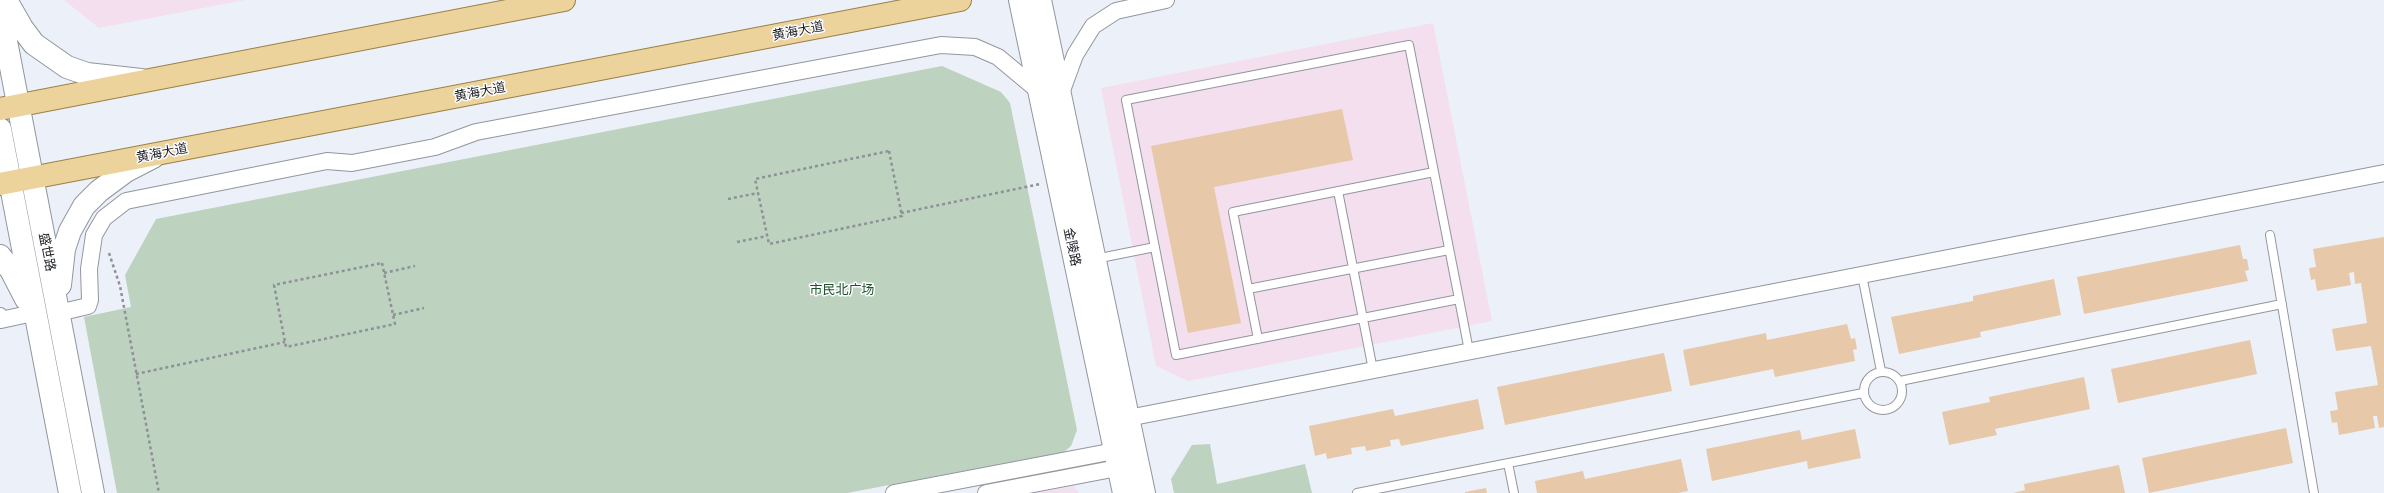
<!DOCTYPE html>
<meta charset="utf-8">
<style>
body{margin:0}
canvas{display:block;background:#ecf0f9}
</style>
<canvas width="2384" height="493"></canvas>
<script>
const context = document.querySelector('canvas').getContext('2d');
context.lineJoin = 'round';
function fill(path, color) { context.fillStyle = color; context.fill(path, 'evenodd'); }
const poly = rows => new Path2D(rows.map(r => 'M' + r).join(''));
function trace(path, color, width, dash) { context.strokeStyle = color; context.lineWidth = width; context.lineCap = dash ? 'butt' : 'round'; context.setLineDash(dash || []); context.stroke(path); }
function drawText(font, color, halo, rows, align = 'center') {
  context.font = font + ' "Asap Condensed","Noto Sans SC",sans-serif'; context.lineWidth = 3; context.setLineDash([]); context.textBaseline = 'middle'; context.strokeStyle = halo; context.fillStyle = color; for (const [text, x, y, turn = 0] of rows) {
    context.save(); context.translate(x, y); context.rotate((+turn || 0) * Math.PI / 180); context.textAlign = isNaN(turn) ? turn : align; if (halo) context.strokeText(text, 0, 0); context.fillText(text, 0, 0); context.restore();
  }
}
fill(poly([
 [64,0,245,0,99,28],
 [1433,23,1492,321,1188,381,1156,366,1101,88],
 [1074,486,1079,493,1036,493]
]), '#f4dfee');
fill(poly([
 [942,66,1001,92,1010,103,1077,430,1071,446,1064,452,847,493,117,493,84,317,131,307,125,275,156,219],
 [1210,444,1217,484,1305,464,1312,493,1174,493,1171,479,1192,445]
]), '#bdd2bf');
fill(poly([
 [1342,109,1353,160,1214,187,1241,323,1188,333,1151,146],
 [2384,237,2384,427,2379,428,2377,416,2373,416,2375,428,2339,435,2337,422,2332,423,2330,411,2338,410,2335,392,2378,385,2371,346,2336,351,2332,329,2367,323,2361,283,2355,284,2354,272,2349,273,2351,285,2317,291,2315,279,2311,280,2309,268,2316,267,2313,249],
 [2240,245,2243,259,2247,259,2249,270,2245,271,2248,281,2084,314,2077,277],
 [2054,279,2061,315,1980,332,1981,337,1899,354,1891,317,1973,301,1973,296],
 [1847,324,1851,339,1855,338,1857,349,1853,350,1855,361,1775,377,1773,369,1690,386,1683,350,1766,333,1767,340],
 [2250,340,2257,374,2118,403,2111,369],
 [1664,353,1672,391,1505,425,1497,387],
 [2084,377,2090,409,1995,429,1997,435,1949,445,1942,412,1990,402,1989,397],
 [1478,399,1484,429,1401,446,1399,439,1390,440,1391,446,1366,451,1365,446,1351,448,1352,454,1327,459,1326,453,1315,456,1309,426,1393,409,1395,416],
 [2286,428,2293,463,2149,493,2142,458],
 [1855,429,1861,458,1808,469,1807,461,1712,481,1706,449,1800,430,1802,440],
 [1681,459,1688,491,1678,493,1537,493,1535,481,1583,471,1585,479],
 [2119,465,2125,493,2013,493,2025,490,2024,484],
 [1486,488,1487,493,1465,493,1465,492]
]), '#e7c8a8');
const lane = poly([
 [1338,191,1373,370],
 [2270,235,2314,493],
 [1095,259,1155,247],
 [1862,275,1881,371],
 [1248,289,1449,250],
 [1459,299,1176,355,1126,100,1409,45,1459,299,1469,351],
 [1258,339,1233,212,1434,172],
 '1864 391a19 19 0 1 1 38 0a19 19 0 1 1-38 0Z',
 [1900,381,2282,304],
 [1508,463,1514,493],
 [1357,493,1863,393]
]);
const street = poly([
 [1060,96,1075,55,1093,26,1116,11,1166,0],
 [58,313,88,306,90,300,89,269,94,235,104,218,126,201,327,161,352,163,435,147,476,132,941,45,975,47,998,57,1040,92],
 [0,316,1,320,33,313],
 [1128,418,2384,173],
 [894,493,1125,449],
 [986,493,1128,466]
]);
const secondary = poly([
 [6,0,22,28,34,44,67,67,87,74,141,80],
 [1020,0,1124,493],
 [1040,0,1144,493],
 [0,10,93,493],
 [0,129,70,493],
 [0,256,11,270,26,299],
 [60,285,64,249,70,231,84,206,99,191,126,171,153,157]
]);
const primary = poly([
 [0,109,564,0],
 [0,184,960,0]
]);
trace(lane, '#92969e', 10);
trace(street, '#92969e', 18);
trace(secondary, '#92969e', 24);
trace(primary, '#9a8044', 24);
trace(poly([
 [889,151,902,216,769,244,755,179,889,151],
 [728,199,758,193],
 [901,213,1040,184],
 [737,242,767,236],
 [109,253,120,286,159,493],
 [382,263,395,324,286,347,274,285,382,263],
 [384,273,415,266],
 [393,315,424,308],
 [136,374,285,342]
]), '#8e9197', 2.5, [3, 3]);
trace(lane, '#fff', 8);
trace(street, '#fff', 16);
trace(secondary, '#fff', 22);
trace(primary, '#ebd39b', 22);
drawText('13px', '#1c1d20', '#fcfdff', [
 ["黄海大道",798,31,-11],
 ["黄海大道",480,92,-11],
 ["黄海大道",162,153,-11],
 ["金陵路",1072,247,78],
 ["盛世路",47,252,79]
]);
drawText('13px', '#20522a', '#fcfdff', [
 ["市民北广场",842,290]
]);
</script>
